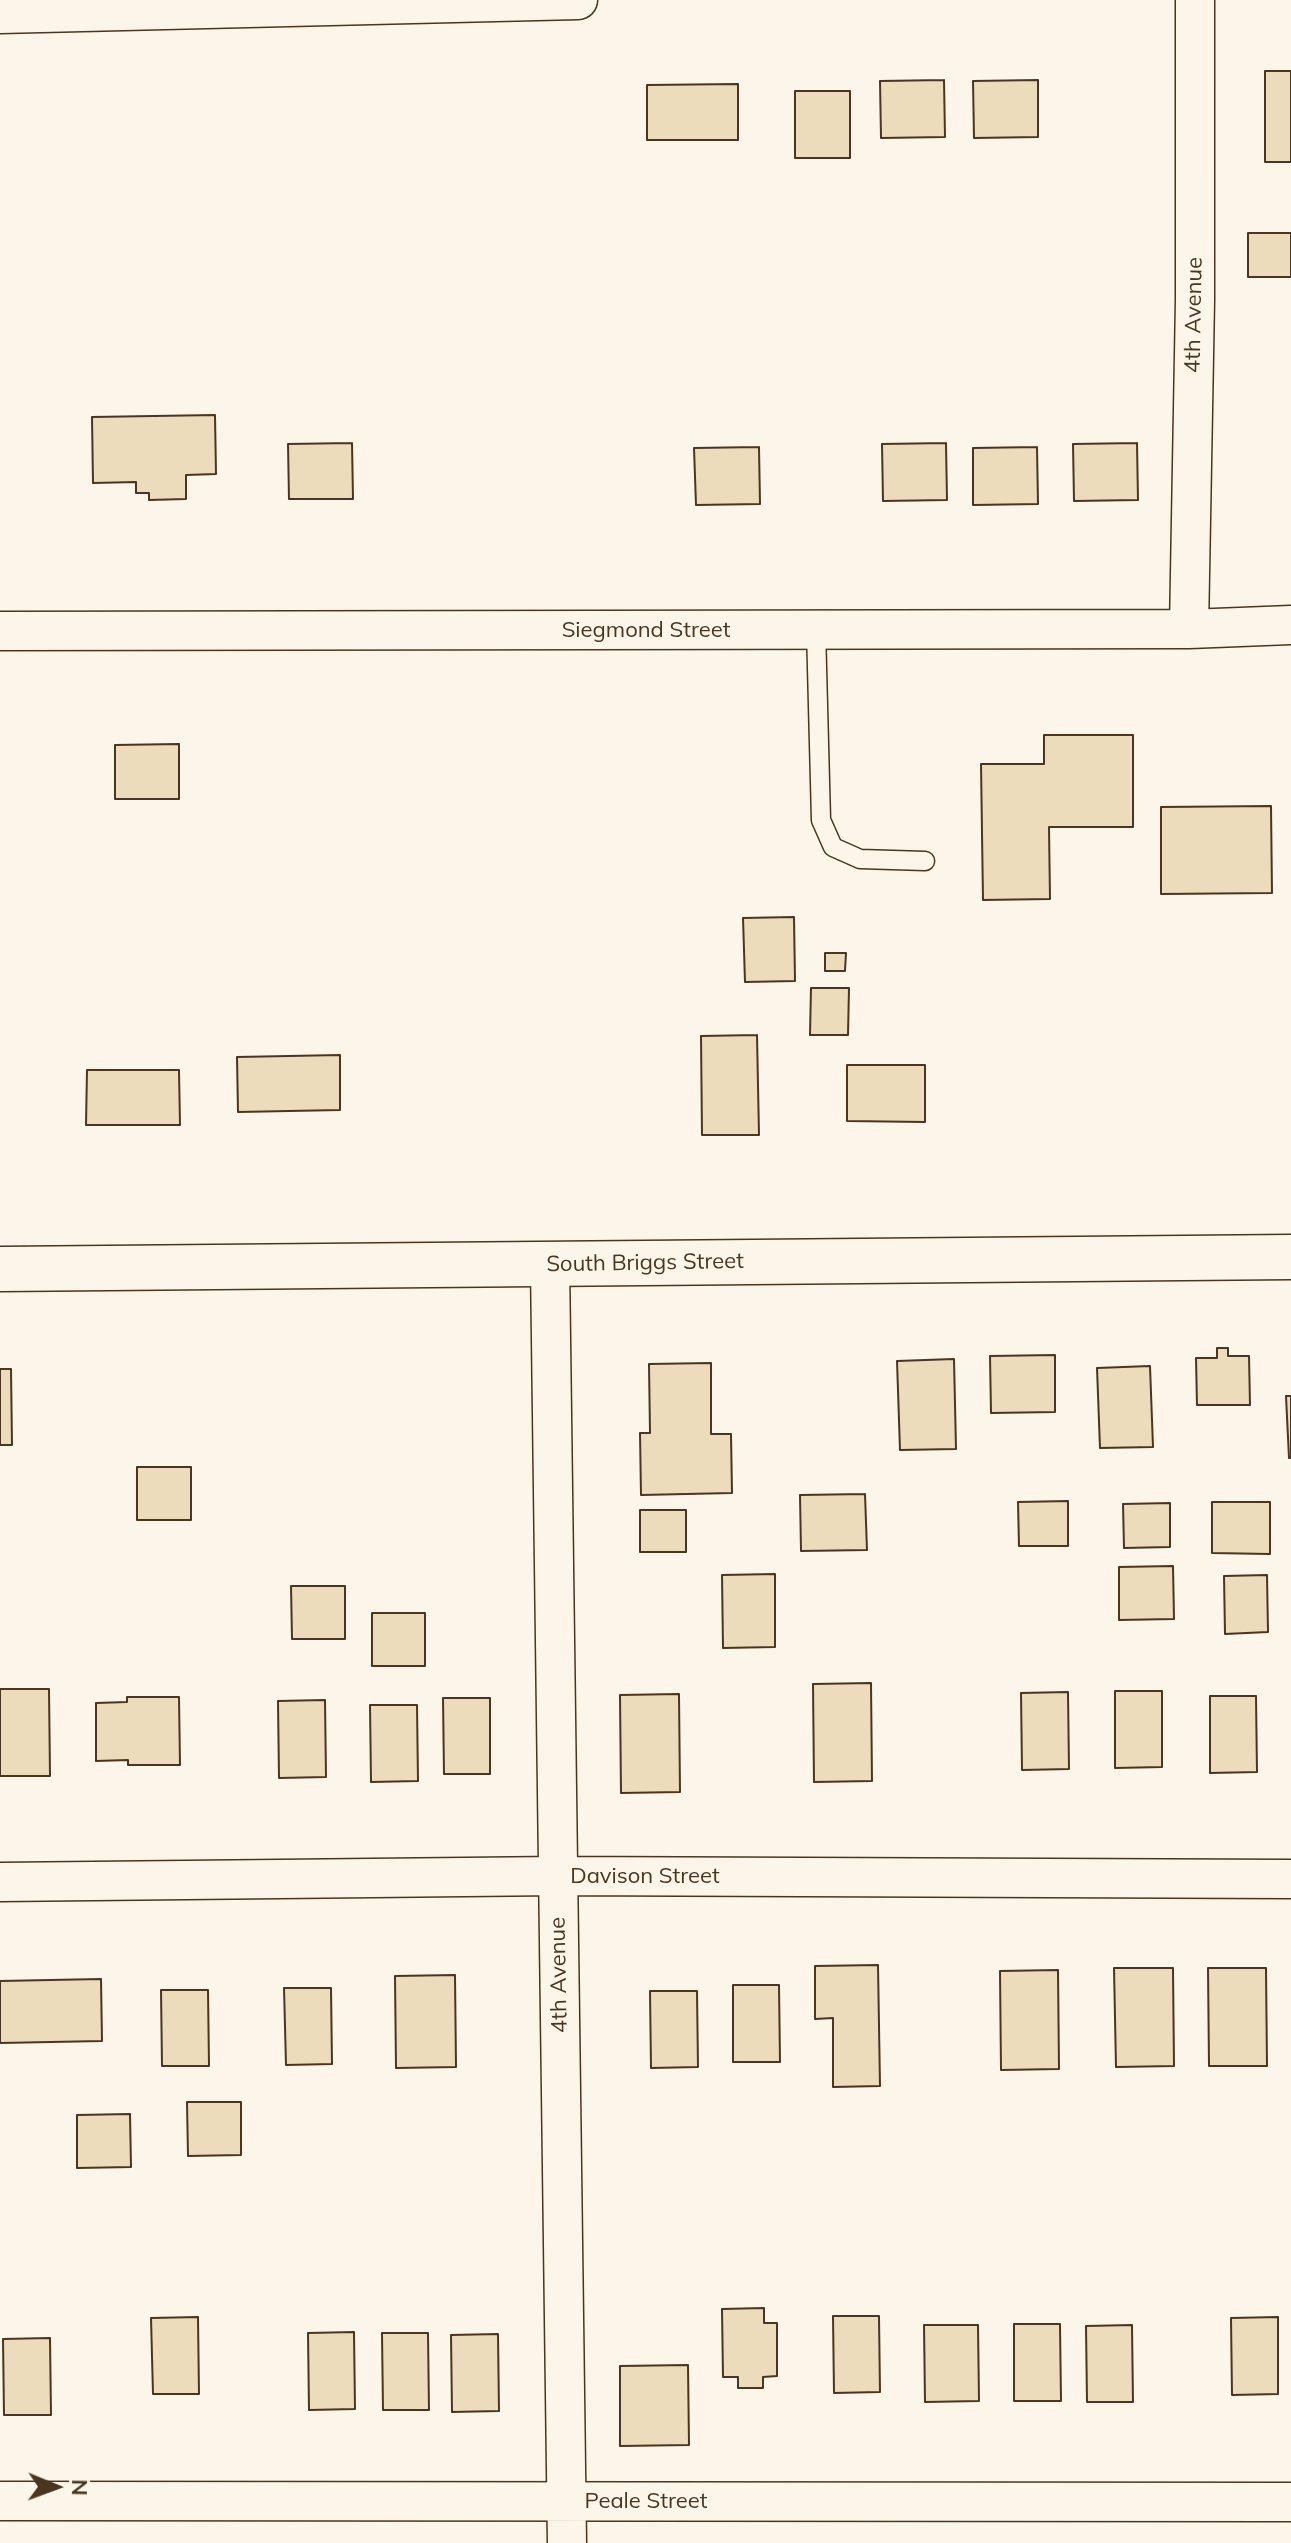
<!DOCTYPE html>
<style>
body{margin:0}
#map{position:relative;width:1291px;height:2543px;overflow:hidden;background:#fbf6e9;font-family:Mulish,sans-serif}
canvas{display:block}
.north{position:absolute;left:16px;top:2447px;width:80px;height:80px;-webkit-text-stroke:6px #fbf6e9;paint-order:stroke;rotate:91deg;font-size:22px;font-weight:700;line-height:32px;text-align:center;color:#4a3520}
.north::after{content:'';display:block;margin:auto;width:28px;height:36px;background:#4a3520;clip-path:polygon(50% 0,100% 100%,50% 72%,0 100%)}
</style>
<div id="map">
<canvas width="1291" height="2543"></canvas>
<div class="north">N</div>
</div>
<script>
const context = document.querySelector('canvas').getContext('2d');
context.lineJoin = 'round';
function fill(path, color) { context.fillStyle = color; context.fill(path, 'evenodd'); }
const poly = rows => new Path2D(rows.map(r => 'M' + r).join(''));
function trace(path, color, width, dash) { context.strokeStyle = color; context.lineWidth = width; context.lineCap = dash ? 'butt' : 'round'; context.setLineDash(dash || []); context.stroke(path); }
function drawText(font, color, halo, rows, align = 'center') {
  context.font = font + ' Mulish,sans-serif'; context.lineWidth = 6; context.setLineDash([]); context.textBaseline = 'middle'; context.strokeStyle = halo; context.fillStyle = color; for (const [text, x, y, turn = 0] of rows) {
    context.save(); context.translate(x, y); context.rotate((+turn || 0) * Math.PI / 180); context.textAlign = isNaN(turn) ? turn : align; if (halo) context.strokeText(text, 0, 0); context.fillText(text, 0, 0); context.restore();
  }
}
const building = poly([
 [1265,71,1291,71,1291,162,1265,162,1265,71],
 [944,80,945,137,881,138,880,81,944,80],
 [1038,80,1038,137,974,138,973,81,1038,80],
 [738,84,738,140,647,140,647,85,738,84],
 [795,91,850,91,850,158,795,158,795,91],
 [1248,233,1291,233,1291,277,1248,277,1248,233],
 [215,415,216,474,186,475,186,499,149,500,149,493,136,493,136,482,93,483,92,417,215,415],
 [352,443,353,499,289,499,288,444,352,443],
 [946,443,947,500,883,501,882,444,946,443],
 [1137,443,1138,500,1074,501,1073,444,1137,443],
 [759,447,760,504,696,505,694,448,759,447],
 [1037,447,1038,504,973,505,973,448,1037,447],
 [1044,735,1133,735,1133,827,1049,827,1050,899,983,900,981,764,1044,764,1044,735],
 [179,744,179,799,115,799,115,745,179,744],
 [1271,806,1272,893,1161,894,1161,807,1271,806],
 [794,917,795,981,745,982,743,918,794,917],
 [825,953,846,953,845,971,825,971,825,953],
 [811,988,849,988,848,1035,810,1035,811,988],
 [757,1035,759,1135,702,1135,701,1036,757,1035],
 [340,1055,340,1110,238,1112,237,1057,340,1055],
 [847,1065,925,1065,925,1122,847,1121,847,1065],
 [87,1070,179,1070,180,1125,86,1125,87,1070],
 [1217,1348,1228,1348,1228,1356,1249,1356,1250,1405,1197,1405,1196,1358,1217,1358,1217,1348],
 [1055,1355,1055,1412,991,1413,990,1356,1055,1355],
 [954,1359,956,1449,900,1450,897,1361,954,1359],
 [711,1363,711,1434,731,1434,732,1493,641,1495,640,1433,650,1433,649,1364,711,1363],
 [1150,1366,1153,1447,1100,1448,1097,1368,1150,1366],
 [0,1369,11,1369,12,1445,0,1445,0,1369],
 [1286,1396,1291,1396,1291,1458,1289,1458,1286,1396],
 [137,1467,191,1467,191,1520,137,1520,137,1467],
 [865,1494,867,1550,801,1551,800,1495,865,1494],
 [1068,1501,1068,1546,1019,1546,1018,1502,1068,1501],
 [1212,1502,1270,1502,1270,1554,1212,1553,1212,1502],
 [1170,1503,1170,1547,1124,1548,1123,1504,1170,1503],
 [640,1510,686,1510,686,1552,640,1552,640,1510],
 [1173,1566,1174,1619,1119,1620,1119,1567,1173,1566],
 [775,1574,775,1647,723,1648,722,1575,775,1574],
 [1267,1575,1268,1632,1225,1634,1224,1576,1267,1575],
 [291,1586,345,1586,345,1639,292,1639,291,1586],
 [372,1613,425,1613,425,1666,372,1666,372,1613],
 [871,1683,872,1781,814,1782,813,1684,871,1683],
 [0,1689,49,1689,50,1776,0,1776,0,1689],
 [1115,1691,1162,1691,1162,1767,1115,1768,1115,1691],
 [1068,1692,1069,1769,1022,1770,1021,1693,1068,1692],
 [679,1694,680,1792,621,1793,620,1695,679,1694],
 [1210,1696,1256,1696,1257,1772,1210,1773,1210,1696],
 [127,1697,179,1697,180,1765,128,1765,128,1760,96,1761,96,1703,127,1702,127,1697],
 [443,1698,490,1698,490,1774,444,1774,443,1698],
 [325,1700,326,1777,279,1778,278,1701,325,1700],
 [370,1705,417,1705,418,1781,371,1782,370,1705],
 [878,1965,880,2086,833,2087,833,2018,815,2019,815,1966,878,1965],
 [1114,1968,1173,1968,1174,2066,1116,2067,1114,1968],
 [1208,1968,1266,1968,1267,2066,1209,2066,1208,1968],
 [1058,1970,1059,2069,1001,2070,1000,1971,1058,1970],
 [455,1975,456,2067,396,2068,395,1976,455,1975],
 [101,1979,102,2041,0,2043,0,1981,101,1979],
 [733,1985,779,1985,780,2062,733,2062,733,1985],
 [284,1988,331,1988,332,2064,286,2065,284,1988],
 [161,1990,208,1990,209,2066,162,2066,161,1990],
 [650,1991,697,1991,698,2067,651,2068,650,1991],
 [187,2102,241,2102,241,2155,188,2156,187,2102],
 [130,2114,131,2167,77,2168,77,2115,130,2114],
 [764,2308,764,2323,777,2323,777,2376,763,2377,763,2388,738,2388,738,2377,723,2377,722,2309,764,2308],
 [833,2316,879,2316,880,2392,834,2393,833,2316],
 [198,2317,199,2394,153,2394,151,2318,198,2317],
 [1278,2317,1278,2394,1232,2395,1231,2318,1278,2317],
 [1014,2324,1060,2324,1061,2401,1014,2401,1014,2324],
 [924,2325,978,2325,979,2401,925,2402,924,2325],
 [1132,2325,1133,2402,1087,2402,1086,2326,1132,2325],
 [354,2332,355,2409,309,2410,308,2333,354,2332],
 [382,2333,428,2333,429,2410,383,2410,382,2333],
 [498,2334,499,2411,452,2412,451,2335,498,2334],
 [50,2338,51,2415,4,2415,3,2339,50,2338],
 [688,2365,689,2445,620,2446,620,2366,688,2365]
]);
fill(building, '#ecdcbc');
trace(building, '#4a3520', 2);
const lane = poly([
 [816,629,821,820,833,847,860,859,925,861]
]);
const street = poly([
 [0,14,578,0],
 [1189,629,1195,300,1195,0],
 [0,631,1189,629,1291,625],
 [550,1264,567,2543],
 [0,1882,558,1876,1291,1879],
 [0,2501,1291,2502]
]);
const secondary = poly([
 [0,1269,1291,1257]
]);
trace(lane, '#4a3520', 21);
trace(street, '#4a3520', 41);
trace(secondary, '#4a3520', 47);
trace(lane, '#fbf6e9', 18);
trace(street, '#fbf6e9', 38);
trace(secondary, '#fbf6e9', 44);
drawText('22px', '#4a3520', '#fbf6e9', [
 ["4th Avenue",1194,315,-89],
 ["Siegmond Street",646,630],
 ["South Briggs Street",645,1263,-1],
 ["Davison Street",645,1876],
 ["4th Avenue",559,1975,-91],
 ["Peale Street",646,2501]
]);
</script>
